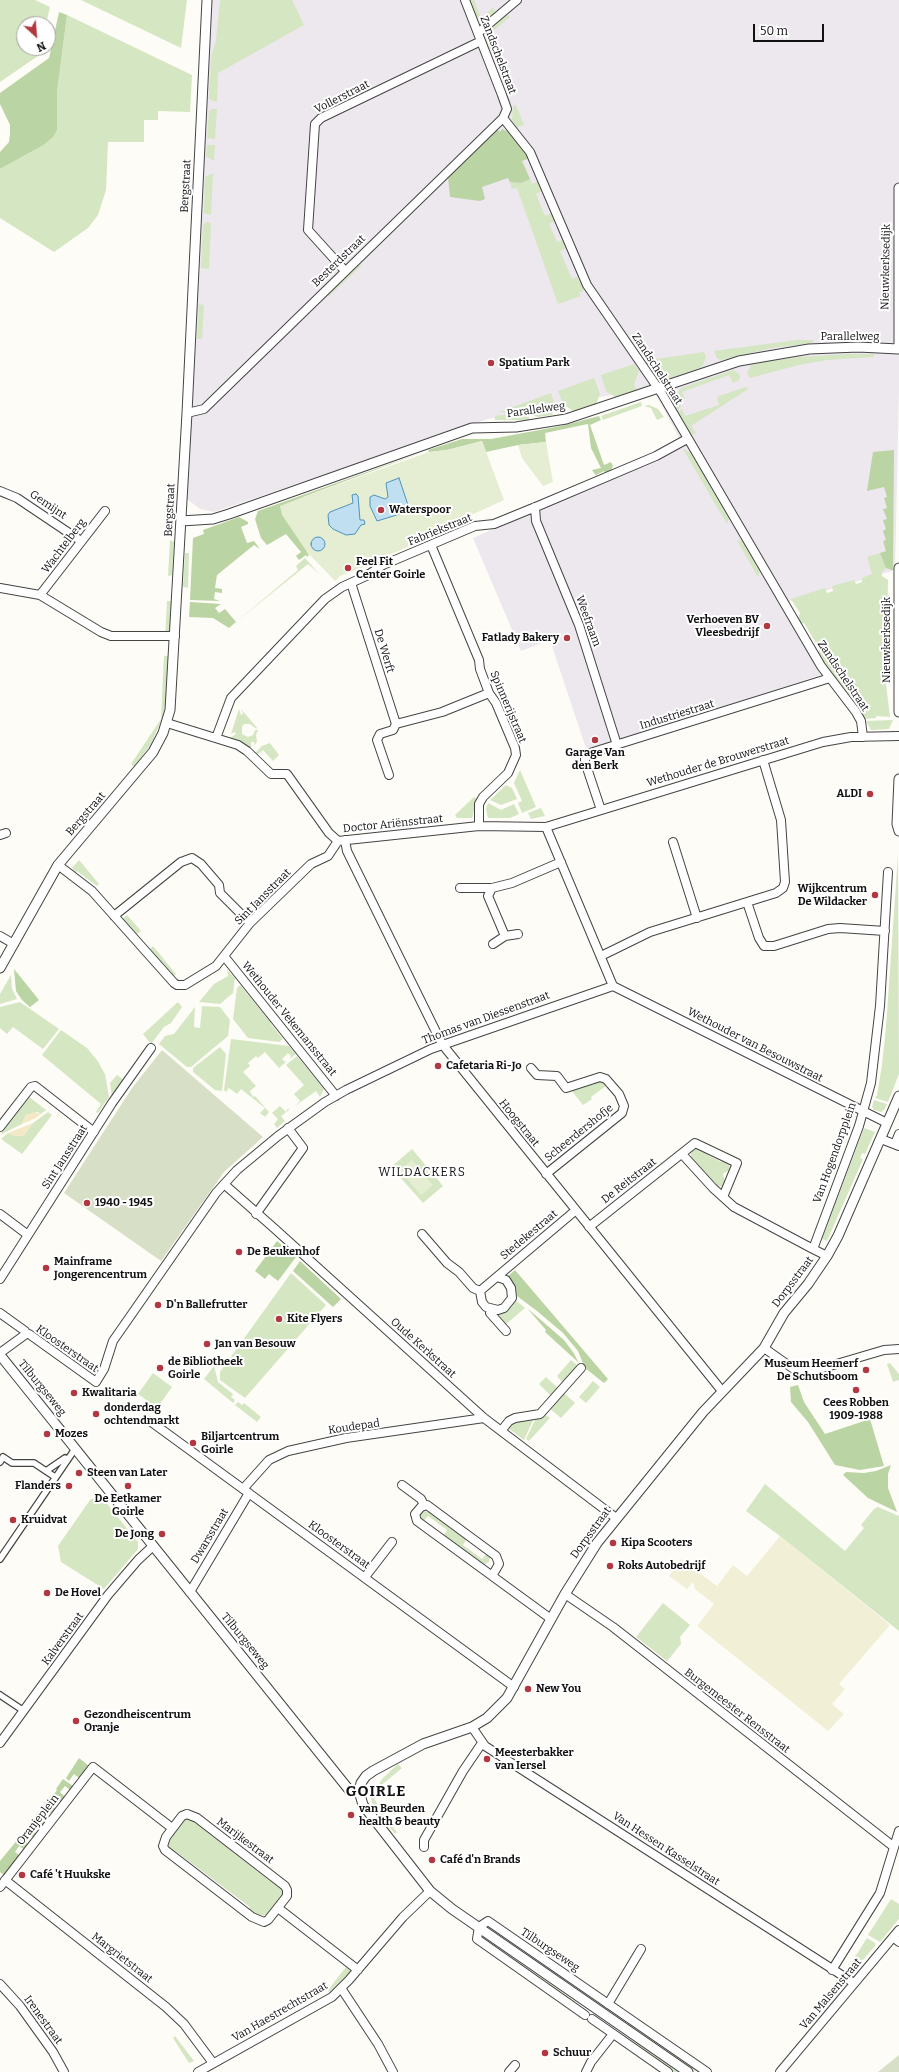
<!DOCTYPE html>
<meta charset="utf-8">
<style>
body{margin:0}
#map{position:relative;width:899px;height:2072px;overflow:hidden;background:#fefcf6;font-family:Bitter,serif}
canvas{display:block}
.north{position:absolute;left:16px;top:16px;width:40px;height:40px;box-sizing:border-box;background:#fff;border:1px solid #a0a0a0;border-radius:50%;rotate:154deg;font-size:11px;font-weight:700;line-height:16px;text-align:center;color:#111}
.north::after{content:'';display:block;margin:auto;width:14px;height:18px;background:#b13841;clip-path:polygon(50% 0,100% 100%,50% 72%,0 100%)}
.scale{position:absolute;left:753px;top:24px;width:71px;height:18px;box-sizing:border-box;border:2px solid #111;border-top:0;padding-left:5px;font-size:12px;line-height:14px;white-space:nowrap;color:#111;-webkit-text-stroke:3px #fff;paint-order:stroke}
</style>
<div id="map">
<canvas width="899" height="2072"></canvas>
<div class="north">N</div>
<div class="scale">50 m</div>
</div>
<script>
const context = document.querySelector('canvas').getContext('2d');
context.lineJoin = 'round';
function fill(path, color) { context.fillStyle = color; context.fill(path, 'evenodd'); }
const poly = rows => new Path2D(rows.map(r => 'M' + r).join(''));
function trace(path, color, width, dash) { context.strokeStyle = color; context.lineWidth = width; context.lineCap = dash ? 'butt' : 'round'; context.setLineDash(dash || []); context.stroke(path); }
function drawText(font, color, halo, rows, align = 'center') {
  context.font = font + ' Bitter,serif'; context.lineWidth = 4; context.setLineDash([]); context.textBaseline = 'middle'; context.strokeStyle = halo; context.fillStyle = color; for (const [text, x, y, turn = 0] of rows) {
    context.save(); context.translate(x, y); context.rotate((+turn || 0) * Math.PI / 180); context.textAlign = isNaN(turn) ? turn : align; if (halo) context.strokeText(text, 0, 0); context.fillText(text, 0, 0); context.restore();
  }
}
fill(poly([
 [208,0,899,0,899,389,895,570,785,603,826,673,587,751,550,640,521,651,473,538,683,445,652,387,488,419,214,512,200,509,187,499]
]), '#ede7ee');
fill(poly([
 [780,1536,890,1625,839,1684,845,1689,832,1704,844,1714,828,1731,697,1626,714,1604,695,1589,693,1582,687,1589,669,1576,681,1559,717,1586,733,1565,747,1576]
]), '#f2efd7');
fill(poly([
 [0,0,35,0,50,7,46,24,24,24,24,48,41,48,38,56,0,82],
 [81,0,187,0,181,48],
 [220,0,292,0,304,25,218,73,217,102,209,99,211,58,216,40],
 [470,0,474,0,481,18,493,8,496,12,484,21,477,18],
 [506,14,510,17,489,34,497,53,491,54,486,42,487,34,490,27],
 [67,15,192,75,190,112,158,111,158,120,144,120,144,142,108,142,106,190,98,215,88,228,54,252,0,218,0,169,42,146,57,130,57,92],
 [516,105,524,125,516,128,512,120,513,106],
 [213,109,217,109,215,139,207,138,209,111],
 [207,145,215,145,214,161,206,156],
 [213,173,211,215,207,214,204,213,205,177],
 [530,179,532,184,538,181,542,191,536,194,545,216,552,213,555,221,549,224,557,242,563,240,567,248,560,251,572,279,577,277,585,290,579,293,581,296,558,304,517,188,512,189,510,182,521,183],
 [206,222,211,223,209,269,201,268,203,225],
 [357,264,362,265,328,297,328,292],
 [199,304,204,305,202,339,197,339],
 [874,338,874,342,831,341,829,339],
 [797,340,814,340,812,343,772,348,721,360,717,358,714,351],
 [704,352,706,357,702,367,659,382,642,361],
 [849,354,874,354,874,357,827,360,799,365,750,378,747,373,751,365,770,361,799,357],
 [634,364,639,371,634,384,636,390,615,397,606,391,601,375],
 [733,370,739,374,740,377,739,380,733,383,729,375,682,392,685,399,679,401,681,407,676,411,675,397,681,388],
 [594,378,600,394,596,404,573,411,563,404,558,391],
 [746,387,748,389,691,426,696,433,693,435,689,433,676,413,682,409,685,416,719,405,717,399,719,396],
 [551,393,555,406,552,415,538,417,526,413,499,412],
 [641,402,642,406,603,420,601,416],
 [649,405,658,409,664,417,657,420,651,408,644,406],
 [501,415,526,416,529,417,529,420,495,420,495,416],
 [683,449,690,452,729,517,727,524],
 [170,540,174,542,172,575,168,576],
 [737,540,744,542,760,570,758,577],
 [185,553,189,553,188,588,183,587],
 [880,553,886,568,882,572,882,576,888,580,886,684,890,717,876,716,876,718,865,719,853,699,828,669,818,652,820,650,804,623,801,624,798,619,800,613,791,599,825,588,827,593,833,591,832,586,854,580,856,584,862,582,862,578,872,574,867,557],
 [305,558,319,574,308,564,236,622,298,570,296,566],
 [167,601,171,601,169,641,165,641],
 [164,656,168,656,166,701,162,719,151,744,134,767,131,764,161,719],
 [239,709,241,715,243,714,241,709,258,729,255,728,250,724,244,724,242,727,242,734,248,737,253,735,255,730,258,730,256,735,257,742,255,745,254,742,251,742,251,749,230,738,236,734,235,732,231,734],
 [893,720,889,729,871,730,866,721],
 [270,743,279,755,273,761,263,750,257,755,255,753,262,746],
 [520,770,536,807,522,813,518,803,522,801,514,783],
 [506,785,512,788,517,799,501,805,490,800],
 [474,797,477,799,472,818,457,818,455,815],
 [488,803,501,810,514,804,519,814,510,818,488,818,486,809],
 [541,808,545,816,531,819,528,813],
 [898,855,899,1074,888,1102,875,1098,877,1095,882,1065,886,1027],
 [79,860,99,884,97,886,77,871,76,873,74,871,72,868],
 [127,915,141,931,137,934,126,923,124,924,121,920],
 [153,946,176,974,172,977,170,975,172,973,150,949],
 [227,970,235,978,233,993,220,1004,199,1002,214,984,228,976],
 [11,975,12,989,17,999,0,1004,0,994],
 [240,985,268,1019,271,1020,271,1024,283,1039,279,1042,248,1038,233,1019,237,988],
 [20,1002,59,1029,43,1049,13,1027,7,1034,0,1028,0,1007],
 [178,1002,182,1007,171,1023,164,1027,151,1044,143,1034],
 [202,1006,220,1007,230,1020,228,1036,191,1067,187,1067,159,1044,165,1036,174,1034,195,1007,194,1027,200,1028],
 [61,1030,87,1048,97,1060,105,1074,109,1097,98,1113,96,1112,101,1104,42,1055],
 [231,1039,289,1046,296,1054,290,1059,291,1056,288,1053,282,1059,285,1062,287,1061,279,1068,265,1052,258,1058,256,1056,248,1063,250,1066,243,1072,256,1086,250,1091,253,1097,255,1096,269,1112,265,1117,260,1113,265,1108,241,1089,237,1094,229,1088,226,1092,224,1090],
 [220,1047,226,1054,222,1091,215,1090,193,1072,193,1068],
 [297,1056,324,1089,320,1097,316,1091,295,1106,300,1101,294,1094,304,1085,286,1065],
 [117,1075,124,1080,112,1097,110,1083],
 [600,1081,607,1085,591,1097,592,1099,583,1105,571,1090],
 [28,1096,46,1110,41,1114,38,1112,26,1115,22,1124,2,1134,1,1133],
 [874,1100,887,1104,884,1110,881,1112,874,1110,872,1107],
 [280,1106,286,1112,288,1108,289,1110,281,1116,285,1121,277,1128,274,1124,278,1119,272,1113],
 [48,1112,52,1115,22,1154,1,1139,8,1133,17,1136,24,1135,33,1123],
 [864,1128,875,1132,865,1154,862,1153,860,1158,863,1159,827,1241,822,1239],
 [698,1148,704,1150,706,1154,721,1162,725,1160,729,1163,730,1170,724,1173,723,1175,726,1183,725,1185,721,1187,717,1185,691,1157,691,1151],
 [412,1149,443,1186,423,1203,391,1167],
 [291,1273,326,1305,245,1398,220,1380,220,1372],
 [514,1299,525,1308,505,1325,497,1312],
 [571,1360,578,1366,563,1383,557,1376],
 [890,1363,899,1374,899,1380,893,1382,887,1364],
 [214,1366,218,1382,233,1394,231,1397,235,1400,233,1403,204,1379],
 [153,1373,172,1387,157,1408,138,1394],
 [546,1377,558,1388,551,1396,539,1384],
 [593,1381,600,1387,586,1403,579,1397],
 [563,1392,575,1403,561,1418,549,1408],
 [238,1402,242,1405,244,1403,261,1417,257,1422,235,1405],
 [546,1415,550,1418,529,1441,526,1439,536,1418],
 [534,1418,524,1440,508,1428,514,1422],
 [765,1484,845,1551,864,1528,861,1525,874,1509,878,1507,899,1516,899,1631,780,1536,746,1511],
 [100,1495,138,1542,138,1549,104,1589,61,1562,58,1546,90,1500],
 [423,1511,430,1512,467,1539,463,1545,482,1559,487,1553,490,1558,489,1562,484,1565,443,1536,447,1530,428,1516,423,1522,420,1516],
 [663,1603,690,1625,680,1637,681,1644,667,1661,636,1637],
 [398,1764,402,1768,379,1787,373,1796,383,1815,397,1832,395,1834,373,1806,371,1799,382,1779],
 [187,1818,192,1818,202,1826,201,1827,270,1881,272,1879,283,1889,282,1896,267,1915,257,1916,248,1910,250,1907,175,1851,173,1853,168,1848,169,1839,184,1820],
 [891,1899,899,1904,899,1919,880,1942,868,1935],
 [488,1925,628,2020,626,2023,487,1927],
 [867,1938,875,1943,875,1946,853,1971,850,1973,846,1971],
 [488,1940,576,2002,575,2003,486,1942],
 [346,1967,351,1971,329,1992,328,1990],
 [629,2021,703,2072,697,2072,627,2024],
 [175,2036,178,2040,194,2061,189,2063,173,2038],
 [625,2036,649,2051,679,2072,672,2072,624,2038]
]), '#d5e6c2');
fill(poly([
 [59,12,67,15,57,92,57,130,53,137,42,146,0,169,0,152,9,142,10,134,10,125,0,104,0,93,49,58],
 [497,129,500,132,502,129,506,131,510,130,525,151,529,158,522,161,530,179,521,183,510,182,508,178,482,187,485,199,480,201,450,197,448,177],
 [599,416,601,420,590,425,604,465,611,462,613,466,610,472,605,474,604,471,596,475,597,477,592,470,601,468,591,448,588,424,545,433,546,442,518,445,486,452,482,441,447,450,429,452,428,450,462,439,491,439,561,426],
 [894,450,893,570,892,570,886,568,880,553,886,551,883,541,886,540,883,531,886,529,883,520,887,519,883,509,887,508,884,498,887,497,884,487,867,491,873,452],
 [423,452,303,497,307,552,309,555,307,557,306,555,299,560,296,556,301,552,286,534,267,545,261,538,255,519,258,511],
 [239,517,248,522,248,524,241,527,247,543,254,541,260,549,254,545,217,575,215,588,222,589,222,593,215,592,214,599,220,601,190,600,193,538,204,534,203,530],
 [190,602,221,604,215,608,219,613,225,609,236,622,229,628,213,618,189,617],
 [14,969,39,1000,30,1007,22,1000,16,991],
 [277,1241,296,1257,278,1281,269,1274,265,1279,255,1271],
 [300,1261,341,1299,333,1307,293,1271],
 [515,1270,608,1379,604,1383,585,1368,578,1351,563,1333,537,1311,517,1296,515,1286,508,1276],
 [527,1308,564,1340,573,1352,579,1363,545,1332,546,1330],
 [798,1385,804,1402,825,1434,870,1419,884,1466,860,1470,835,1465,808,1422,791,1402,790,1387],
 [891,1465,888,1474,888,1488,897,1512,868,1498,843,1475,846,1472,864,1473,876,1471],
 [79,1758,89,1766,79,1778,74,1774,69,1781,66,1778],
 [63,1779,73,1786,70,1790,65,1786,60,1792,65,1797,61,1802,56,1798,51,1804,56,1809,52,1814,47,1810,42,1816,47,1820,43,1826,38,1822,33,1828,28,1825,51,1795,53,1796,57,1790,56,1789],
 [28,1827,37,1834,34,1838,28,1834,24,1840,29,1844,25,1850,19,1846,15,1852,20,1856,5,1876,0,1872,0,1861]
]), '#bad4a3');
fill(poly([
 [34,1112,41,1114,34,1119,22,1124,26,1115],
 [33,1123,23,1136,14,1136,8,1133]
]), '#f4e9c7');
fill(poly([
 [162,1050,263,1137,224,1172,161,1261,64,1193,132,1088],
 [899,2055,899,2072,878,2072]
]), '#d8dfc7');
fill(poly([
 [482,441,504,500,456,522,457,527,371,562,371,564,340,576,335,581,307,552,282,515,280,506,303,497,429,452,447,450],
 [546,442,553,482,543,486,522,458,518,445],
 [412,1160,433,1185,421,1195,399,1170]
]), '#e5eed2');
const water = poly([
 [399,478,410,511,377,521,370,506,370,497,374,495,385,499,388,497,386,483,399,478],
 [356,494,358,496,360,520,364,520,365,524,361,525,355,534,346,535,333,529,329,525,328,515,330,512,353,503,352,495,356,494],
 '311 544a7 7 0 1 1 14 0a7 7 0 1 1-14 0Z'
]);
fill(water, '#c0dff0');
trace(water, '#4f94be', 1);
const pedestrian = poly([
 [0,1462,3,1457,12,1463,34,1463,55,1477],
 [46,1471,65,1458,67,1460],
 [0,1559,75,1449],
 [0,1695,24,1711]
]);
const minor = poly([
 [465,0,502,95,507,109,503,118,530,152,587,285,662,394,821,666,856,712,861,721,863,737],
 [478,33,517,0],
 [345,271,308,230,315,124,321,118,481,41],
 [187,413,204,409,503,118],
 [0,491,17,498,81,541],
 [535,507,536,521,579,625,617,745],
 [431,545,479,660,480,669,489,693,496,703,515,748,516,755,508,773,483,797,479,804,479,826],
 [351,583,396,724,442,712,489,693],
 [0,588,40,595,101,632,111,636,175,636],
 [40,595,105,511],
 [167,723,238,745,247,751,271,774,287,774,329,833,338,841,479,826,546,827,823,742,851,737,899,736],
 [216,738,231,698,325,599,342,587,366,576,383,565,475,526,494,524,538,506,656,456,687,439],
 [389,775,377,740,380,734,393,730,396,724],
 [601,810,585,762,585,758,590,753,830,678],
 [546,827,613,986],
 [0,835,6,833],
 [345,840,347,851,442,1044,722,1391],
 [673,842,697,918],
 [58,865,92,891,174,983,177,985,185,985,216,966,250,923,311,864,328,856,338,841],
 [460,888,492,888,512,883,561,862],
 [492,888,488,896,505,936,518,934],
 [747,902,759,938,764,946,774,946,828,929,840,928,885,931],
 [114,916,181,862,192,858,201,864,219,885,220,893,250,923],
 [0,936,14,944],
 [493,944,505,936],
 [224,956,336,1096],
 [601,956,650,932,776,893,783,888,785,882,781,820,763,760],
 [613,986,887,1123],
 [531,1068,537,1075,557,1076,566,1088,600,1077,606,1079,619,1094,624,1106,622,1113,546,1174],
 [0,1127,31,1087,35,1086,94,1132],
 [881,1139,899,1146],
 [895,1144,899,1134],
 [682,1154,713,1188,734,1207,813,1249],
 [224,1184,275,1229,484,1418,616,1518],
 [0,1214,28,1235],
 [256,1214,303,1148,288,1128],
 [589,1227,695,1143,737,1163,723,1197],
 [422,1234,447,1263,459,1272,473,1288,480,1291,576,1210],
 [827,1256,813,1249,859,1126,871,1083,880,1006,888,872],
 [0,1279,112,1103,151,1048],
 [480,1291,482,1302,486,1307,498,1310,504,1308,512,1298,511,1288,506,1280,497,1277],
 [492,1309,490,1313,506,1331],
 [0,1313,25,1331,26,1334,29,1334,96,1382,104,1369,113,1341,216,1193,237,1170,278,1136,325,1102,346,1090,431,1049,613,986],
 [764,1348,798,1372,806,1373,884,1350,899,1349],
 [0,1353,26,1334],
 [150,1421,514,1687],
 [501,1431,509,1421,515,1418,540,1414,581,1368],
 [402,1485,421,1499,424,1505],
 [243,1489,269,1460,288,1451,346,1438,484,1418],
 [492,1576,499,1564,496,1556,427,1505,421,1507,415,1514,417,1521,551,1619],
 [365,1577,392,1542],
 [190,1592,249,1493],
 [565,1594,613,1627,894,1847],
 [472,1727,485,1746,854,1983],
 [0,1743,108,1595,138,1560,153,1546],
 [187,1814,197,1818,285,1886,287,1890,287,1896,268,1920,264,1922,252,1917,165,1850,163,1846,166,1837,182,1816,187,1814],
 [424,1847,424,1840,463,1771,482,1743],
 [5,1880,166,2007,184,2024,213,2063],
 [0,1887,93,1767,172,1828],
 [278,1908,358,1970],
 [893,1937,899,1942],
 [832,1970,880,1893,899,1831],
 [0,1984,20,2006,53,2052,64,2072],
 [341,1988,378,2044,393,2072],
 [608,2004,641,1949],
 [585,2015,477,1939,479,1927,488,1921,707,2072],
 [592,2019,668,2072],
 [198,2072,332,1997,349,1980,403,1917,430,1891],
 [509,2072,515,2065],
 [586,2072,591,2062,613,2034],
 [780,2072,899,1930]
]);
const tertiary = poly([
 [899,188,899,347],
 [181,521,213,519,229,514,472,428,516,427,566,419,739,361,809,349,858,347,899,349],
 [899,568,899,712],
 [899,779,897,824,899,831],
 [0,968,58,865,153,752,163,733,170,710,187,413,207,0],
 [0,1355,350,1791,359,1791],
 [688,2072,452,1909,430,1891,363,1805,359,1791,361,1783,366,1776,373,1771,423,1744,472,1727,487,1718,507,1698,565,1594,597,1543,703,1412,764,1348,784,1313,808,1284,827,1256,838,1236,899,1096]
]);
trace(pedestrian, '#444', 8);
trace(minor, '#444', 10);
trace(tertiary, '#444', 11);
trace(pedestrian, '#fff', 5.5);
trace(minor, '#fff', 8);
trace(tertiary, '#fff', 9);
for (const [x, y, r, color] of [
 [491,363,4,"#b13841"],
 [381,510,4,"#b13841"],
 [348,568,4,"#b13841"],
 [767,626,4,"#b13841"],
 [567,638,4,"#b13841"],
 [595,740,4,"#b13841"],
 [870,794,4,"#b13841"],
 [875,895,4,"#b13841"],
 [438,1066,4,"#b13841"],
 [87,1203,4,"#b13841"],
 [239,1252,4,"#b13841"],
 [46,1268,4,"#b13841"],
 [158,1305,4,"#b13841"],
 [279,1319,4,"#b13841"],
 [207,1344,4,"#b13841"],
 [160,1368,4,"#b13841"],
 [866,1370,4,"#b13841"],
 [856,1390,4,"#b13841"],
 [74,1393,4,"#b13841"],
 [96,1414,4,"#b13841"],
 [47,1434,4,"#b13841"],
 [193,1443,4,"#b13841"],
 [79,1473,4,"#b13841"],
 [69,1486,4,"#b13841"],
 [128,1486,4,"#b13841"],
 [13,1520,4,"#b13841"],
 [162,1534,4,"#b13841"],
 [613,1543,4,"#b13841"],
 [610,1566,4,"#b13841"],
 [47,1593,4,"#b13841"],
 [528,1689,4,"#b13841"],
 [76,1721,4,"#b13841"],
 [487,1759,4,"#b13841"],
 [351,1815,4,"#b13841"],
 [432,1860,4,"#b13841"],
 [22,1875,4,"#b13841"],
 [545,2053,4,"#b13841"]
]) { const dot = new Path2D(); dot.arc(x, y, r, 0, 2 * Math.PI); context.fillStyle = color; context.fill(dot); trace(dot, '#fff', 1.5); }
drawText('11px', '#111', '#fff', [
 ["Zandschelstraat",498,55,69],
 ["Vollerstraat",342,97,-27],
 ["Bergstraat",186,186,-87],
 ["Besterdstraat",339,261,-44],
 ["Nieuwkerksedijk",886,267,-89],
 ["Parallelweg",850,337],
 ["Zandschelstraat",657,369,57],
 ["Parallelweg",536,410,-8],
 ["Gemijnt",48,505,34],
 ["Bergstraat",170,510,-87],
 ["Fabriekstraat",440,530,-22],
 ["Wachtelberg",64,546,-53],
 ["Weefraam",588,621,70],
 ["Nieuwkerksedijk",887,640,-90],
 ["De Werft",384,651,73],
 ["Zandschelstraat",843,676,56],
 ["Spinnerijstraat",508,707,67],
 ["Industriestraat",677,715,-17],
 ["Wethouder de Brouwerstraat",718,762,-17],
 ["Bergstraat",86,814,-49],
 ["Doctor Ariënsstraat",393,824,-6],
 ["Sint Jansstraat",263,897,-45],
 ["Thomas van Diessenstraat",486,1018,-20],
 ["Wethouder Vekemansstraat",289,1019,51],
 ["Wethouder van Besouwstraat",755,1045,27],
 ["Hoogstraat",519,1123,51],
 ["Scheerdershofje",579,1133,-39],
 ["Van Hogendorpplein",835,1153,-70],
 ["Sint Jansstraat",65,1157,-57],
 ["De Reitstraat",629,1181,-38],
 ["Stedekestraat",529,1235,-40],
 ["Dorpsstraat",793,1282,-53],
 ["Oude Kerkstraat",423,1348,42],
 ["Kloosterstraat",67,1349,35],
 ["Tilburgseweg",42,1388,51],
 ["Koudepad",354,1427,-8],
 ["Dorpsstraat",591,1533,-54],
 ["Dwarsstraat",210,1536,-59],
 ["Kloosterstraat",339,1545,36],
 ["Kalverstraat",63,1639,-54],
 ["Tilburgseweg",245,1641,51],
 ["Burgemeester Rensstraat",737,1711,38],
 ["Oranjeplein",38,1820,-52],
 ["Marijkestraat",245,1841,37],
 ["Van Hessen Kasselstraat",666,1849,33],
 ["Tilburgseweg",550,1950,34],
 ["Margrietstraat",122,1958,38],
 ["Van Malsenstraat",831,1994,-50],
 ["Van Haestrechtstraat",280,2012,-30],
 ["Irenestraat",43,2020,54]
]);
drawText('bold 11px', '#111', '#fff', [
 ["Spatium Park",499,363],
 ["Waterspoor",389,510],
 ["Feel Fit",356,562],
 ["Center Goirle",356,575],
 ["Verhoeven BV",759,620,"right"],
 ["Vleesbedrijf",759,633,"right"],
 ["Fatlady Bakery",559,638,"right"],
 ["Garage Van",595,753,"center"],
 ["den Berk",595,766,"center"],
 ["ALDI",862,794,"right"],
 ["Wijkcentrum",867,889,"right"],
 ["De Wildacker",867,902,"right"],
 ["Cafetaria Ri-Jo",446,1066],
 ["1940 - 1945",95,1203],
 ["De Beukenhof",247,1252],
 ["Mainframe",54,1262],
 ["Jongerencentrum",54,1275],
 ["D'n Ballefrutter",166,1305],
 ["Kite Flyers",287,1319],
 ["Jan van Besouw",215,1344],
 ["de Bibliotheek",168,1362],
 ["Goirle",168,1375],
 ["Museum Heemerf",858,1364,"right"],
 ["De Schutsboom",858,1377,"right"],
 ["Kwalitaria",82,1393],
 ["Cees Robben",856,1403,"center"],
 ["1909-1988",856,1416,"center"],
 ["donderdag",104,1408],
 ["ochtendmarkt",104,1421],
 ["Mozes",55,1434],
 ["Biljartcentrum",201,1437],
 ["Goirle",201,1450],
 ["Steen van Later",87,1473],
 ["Flanders",61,1486,"right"],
 ["De Eetkamer",128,1499,"center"],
 ["Goirle",128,1512,"center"],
 ["Kruidvat",21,1520],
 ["De Jong",154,1534,"right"],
 ["Kipa Scooters",621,1543],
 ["Roks Autobedrijf",618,1566],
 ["De Hovel",55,1593],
 ["New You",536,1689],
 ["Gezondheiscentrum",84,1715],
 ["Oranje",84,1728],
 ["Meesterbakker",495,1753],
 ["van Iersel",495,1766],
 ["van Beurden",359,1809],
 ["health & beauty",359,1822],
 ["Café d'n Brands",440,1860],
 ["Café 't Huukske",30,1875],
 ["Schuur",553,2053]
], 'left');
context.letterSpacing = '1px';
drawText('12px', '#111', '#fff', [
 ["WILDACKERS",422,1173]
]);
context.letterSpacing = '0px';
context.letterSpacing = '1px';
drawText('bold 15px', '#111', '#fff', [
 ["GOIRLE",376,1792]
]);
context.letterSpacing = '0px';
</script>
